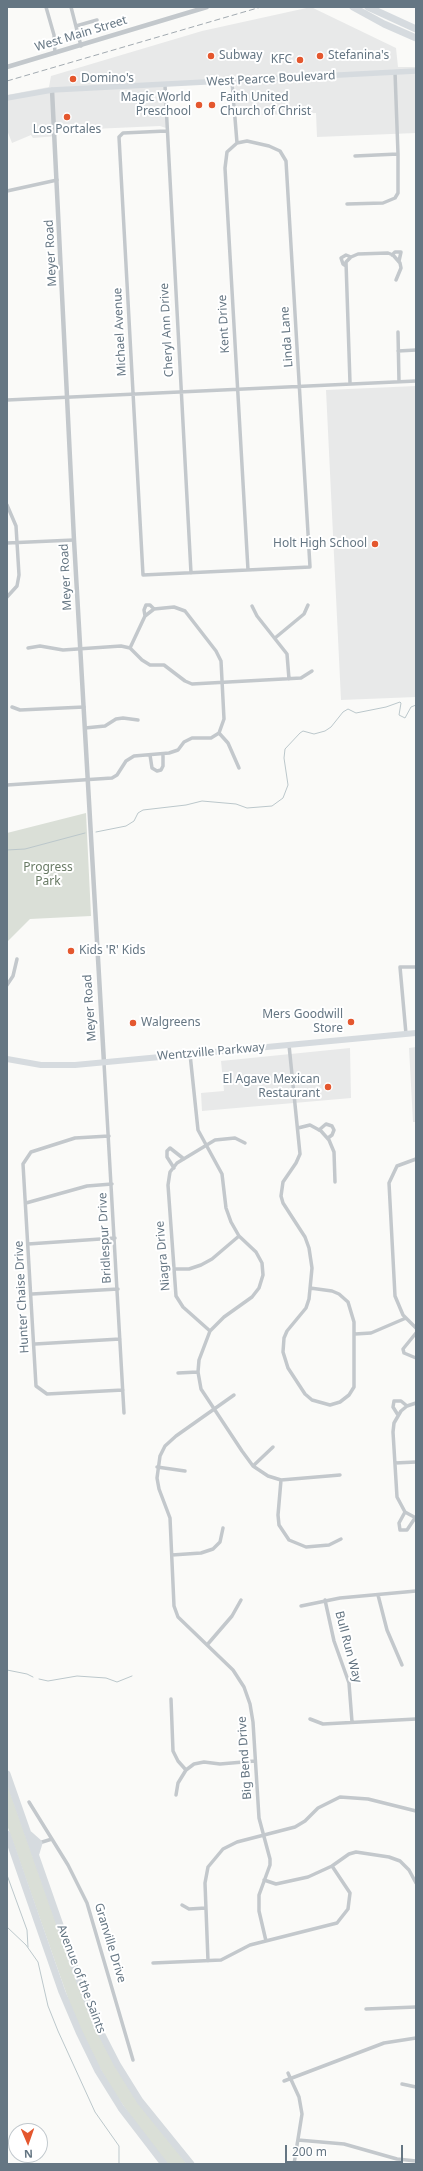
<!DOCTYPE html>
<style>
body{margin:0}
#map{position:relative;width:423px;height:2171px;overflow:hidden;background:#fafaf8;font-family:"Noto Sans",sans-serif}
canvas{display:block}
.frame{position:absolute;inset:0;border:8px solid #657683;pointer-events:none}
.north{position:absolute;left:8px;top:2123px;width:40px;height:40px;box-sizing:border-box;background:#fff;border:1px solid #c1c8cd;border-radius:50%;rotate:178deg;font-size:11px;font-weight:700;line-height:16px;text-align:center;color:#657683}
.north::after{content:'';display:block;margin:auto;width:14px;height:18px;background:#e4572e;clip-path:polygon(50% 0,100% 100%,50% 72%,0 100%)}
.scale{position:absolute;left:285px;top:2145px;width:118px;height:18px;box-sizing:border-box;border:2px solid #657683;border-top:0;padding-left:5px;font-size:12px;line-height:14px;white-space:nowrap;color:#657683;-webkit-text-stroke:3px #fff;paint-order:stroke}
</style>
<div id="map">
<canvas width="423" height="2171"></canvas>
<div class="frame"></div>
<div class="north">N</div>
<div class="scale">200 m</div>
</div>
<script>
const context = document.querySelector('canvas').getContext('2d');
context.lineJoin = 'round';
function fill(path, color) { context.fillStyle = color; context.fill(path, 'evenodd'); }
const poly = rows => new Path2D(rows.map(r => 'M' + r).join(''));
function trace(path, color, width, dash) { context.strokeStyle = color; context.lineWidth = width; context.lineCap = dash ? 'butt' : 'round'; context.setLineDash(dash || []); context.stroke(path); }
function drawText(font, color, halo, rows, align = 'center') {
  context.font = font + ' "Noto Sans",sans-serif'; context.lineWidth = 4; context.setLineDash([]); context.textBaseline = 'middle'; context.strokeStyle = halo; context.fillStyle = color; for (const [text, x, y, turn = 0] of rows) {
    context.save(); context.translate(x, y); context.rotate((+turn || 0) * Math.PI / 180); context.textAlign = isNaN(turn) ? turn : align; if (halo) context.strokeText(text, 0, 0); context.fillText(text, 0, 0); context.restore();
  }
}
fill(poly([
 [311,7,396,48,398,67,416,67,416,133,317,137,316,113,236,116,235,81,165,85,166,128,160,126,92,129,57,127,56,136,33,138,31,135,12,143,7,130,7,95,49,87,51,76,202,31],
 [416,386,416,697,341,700,326,390],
 [416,1047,416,1122,413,1122,409,1048],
 [350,1048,351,1098,202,1111,201,1093,224,1091,221,1061]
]), '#e8e9e9');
fill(poly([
 [86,813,91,916,30,919,7,942,7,833],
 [7,1783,80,1991,141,2106,187,2164,168,2164,145,2137,112,2089,90,2051,70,2004,7,1825]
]), '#dadfd7');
trace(poly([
 [96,832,126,826,134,821,138,813,143,810,186,805,202,801,236,804,247,808,272,806,283,798,288,785,284,758,285,749,300,733,303,731,314,734,325,731,331,727,343,712,348,709,356,713,386,707,400,702,401,703,399,715,405,718,411,707,416,705],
 [7,850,25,849,85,833],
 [7,1670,27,1674,33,1677],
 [39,1679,48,1681,77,1676,106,1678,117,1682,132,1676],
 [7,1875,27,1930,28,1947],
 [7,1927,26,1945,38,1962,48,2006,58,2031,95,2112,119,2146,119,2164]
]), '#bbc7cb', 1);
trace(poly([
 [46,7,54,35,55,53],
 [71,7,81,46],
 [76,26,97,20],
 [232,81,237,143],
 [165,85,191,573],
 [166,131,123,133,119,137,143,575,310,567,286,161,280,151,269,146,247,141,237,143],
 [237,143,227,152,225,168,248,570],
 [355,156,398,154,395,72],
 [7,191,57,180],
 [347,204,383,203,395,198,398,193,398,154],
 [392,255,395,252,401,252,399,261],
 [346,266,343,264,341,258,346,255,351,257],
 [398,332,399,382],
 [398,351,416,350],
 [350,383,346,262,351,257,358,254,388,253,393,255,400,263,401,268,396,280],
 [7,400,416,381],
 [7,505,16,526,19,575,17,586,7,597],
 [7,543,74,540],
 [252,606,257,616,287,654,289,679],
 [145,616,144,610,146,605,150,605,154,609],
 [275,638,304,614,308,605],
 [28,648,40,646,63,650,121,646,130,648,142,660,150,665,164,665,185,681,192,684,301,678,312,671],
 [12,707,20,710,84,707],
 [85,728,105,726,116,719,123,718,138,720],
 [219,733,228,743,239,768],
 [150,755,152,768,157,771,161,770,163,766,163,754],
 [7,785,112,778,117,775,126,761,134,756,169,753,178,750,184,742,192,738,211,738,219,733,224,719,221,661,216,651,185,611,174,607,154,609,145,616,130,648],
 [7,985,13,976,17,959],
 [406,1034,400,967,416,967],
 [289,1045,300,1154,296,1163,283,1182,281,1196,283,1203,305,1237,309,1248,312,1268,309,1299,306,1308,287,1331,284,1338,283,1352,288,1368,305,1394,312,1400,330,1405,340,1402,349,1395,354,1387,354,1322,348,1302,339,1294,332,1291,310,1288],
 [190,1054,198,1130,222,1174,226,1208,231,1222,239,1236,256,1252,262,1263,263,1275,259,1288,252,1297,224,1317,210,1331,199,1360,198,1372,201,1389,242,1451,253,1466,268,1476,281,1480,340,1475],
 [104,1063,124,1413],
 [298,1128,310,1125,321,1131,329,1140,334,1152,335,1182],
 [319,1130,326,1124,332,1126,334,1130,332,1135,328,1138],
 [109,1136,75,1138,31,1152,23,1164,36,1386,47,1394,123,1390],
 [416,1159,397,1166,389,1183,395,1296,403,1315,416,1328],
 [174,1168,167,1157,167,1151,170,1148,184,1159],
 [26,1203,87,1186,112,1184],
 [28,1244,115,1238],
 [173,1269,189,1269,201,1265,212,1259,239,1236],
 [32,1294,118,1289],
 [210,1331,183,1307,176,1296,168,1185,170,1172,177,1163,215,1140,235,1138,245,1143],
 [416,1333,403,1349,404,1353,416,1358],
 [355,1334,371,1333,406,1318],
 [35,1344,120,1339],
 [178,1373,198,1372],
 [234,1395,176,1436,165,1446,160,1456,157,1478,159,1489,170,1518,174,1606,178,1617,233,1670,244,1687,250,1704,253,1722,259,1818,270,1859,270,1865,259,1895,259,1911,266,1941],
 [416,1403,407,1406,401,1411,394,1423,393,1432,397,1497,405,1512,416,1518],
 [398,1415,393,1407,394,1401,401,1401,407,1406],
 [395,1463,416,1462],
 [253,1466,273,1447],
 [157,1467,185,1471],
 [281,1480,278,1515,279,1525,289,1540,306,1547,329,1545,341,1539],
 [405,1512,399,1523,400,1530,407,1530,415,1518],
 [172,1555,201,1553,213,1549,220,1542,223,1528],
 [378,1595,387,1630,402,1665],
 [325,1600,334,1641,349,1683,352,1722],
 [301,1606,340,1598,416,1591],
 [207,1645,232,1616,241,1600],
 [171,1699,173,1751,178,1761,186,1770],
 [310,1719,323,1724,416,1719],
 [176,1795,178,1783,186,1770,194,1764,204,1762,220,1764,255,1761],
 [29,1802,68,1865,87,1903,133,2060],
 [39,1843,52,1839],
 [264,1880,276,1884,308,1877,332,1866,349,1854,356,1852,389,1857,400,1861,409,1870,416,1883],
 [182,1905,189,1909,206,1908],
 [208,1961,205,1883,208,1867,223,1849,237,1842,295,1827,305,1821,318,1808,340,1797,368,1799,416,1811],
 [153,1963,221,1960,250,1945,337,1923,348,1909,350,1893,332,1866],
 [366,2009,416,2007],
 [288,2073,299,2097,302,2114,294,2164],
 [284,2081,384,2043,416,2038],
 [402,2084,416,2087],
 [298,2140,344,2144,397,2159,416,2161]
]), '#c3c8cc', 3.5);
trace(poly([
 [7,67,207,7],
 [52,90,74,540,104,1063]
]), '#c3c8cc', 4.5);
trace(poly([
 [7,98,52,90,416,71]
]), '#d6dbdf', 5.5);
trace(poly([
 [7,1059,41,1065,75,1065,416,1033]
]), '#d6dbdf', 6);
trace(poly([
 [353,7,384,24,416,38],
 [368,7,416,29],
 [7,1774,81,1985,97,2025,117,2064,140,2101,191,2164],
 [7,1834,62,1992,79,2032,98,2071,121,2108,164,2164],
 [30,1835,39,1843,36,1853]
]), '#d6dbdf', 7);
trace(poly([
 [7,81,261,7]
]), '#a2aab0', 1, [6, 3]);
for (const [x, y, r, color] of [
 [211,56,4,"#e4572e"],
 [320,56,4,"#e4572e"],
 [300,60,4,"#e4572e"],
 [73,79,4,"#e4572e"],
 [199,105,4,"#e4572e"],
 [212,105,4,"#e4572e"],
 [67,117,4,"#e4572e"],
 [375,544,4,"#e4572e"],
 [71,951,4,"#e4572e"],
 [351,1022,4,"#e4572e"],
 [133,1023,4,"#e4572e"],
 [328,1087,4,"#e4572e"]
]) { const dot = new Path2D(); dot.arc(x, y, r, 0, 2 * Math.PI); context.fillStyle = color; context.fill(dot); trace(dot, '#fff', 1.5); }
drawText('12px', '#657683', '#fff', [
 ["West Main Street",81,34,-17],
 ["West Pearce Boulevard",271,79,-3],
 ["Meyer Road",51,253,-93],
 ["Kent Drive",224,324,-93],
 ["Cheryl Ann Drive",167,330,-93],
 ["Michael Avenue",120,332,-93],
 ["Linda Lane",287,337,-94],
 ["Meyer Road",66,577,-93],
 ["Meyer Road",90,1008,-94],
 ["Wentzville Parkway",211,1052,-5],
 ["Bridlespur Drive",105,1238,-93],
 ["Niagra Drive",163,1256,-95],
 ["Hunter Chaise Drive",22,1297,-93],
 ["Bull Run Way",348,1647,75],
 ["Big Bend Drive",245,1758,-94],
 ["Granville Drive",110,1943,73],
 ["Avenue of the Saints",81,1979,69]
]);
drawText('12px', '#657683', '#fff', [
 ["Subway",219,56],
 ["Stefanina's",328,56],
 ["KFC",292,60,"right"],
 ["Domino's",81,79],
 ["Magic World",191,98,"right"],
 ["Preschool",191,112,"right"],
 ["Faith United",220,98],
 ["Church of Christ",220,112],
 ["Los Portales",67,130,"center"],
 ["Holt High School",367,544,"right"],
 ["Kids 'R' Kids",79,951],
 ["Mers Goodwill",343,1015,"right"],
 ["Store",343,1029,"right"],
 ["Walgreens",141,1023],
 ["El Agave Mexican",320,1080,"right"],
 ["Restaurant",320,1094,"right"]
], 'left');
drawText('12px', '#687a64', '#fff', [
 ["Progress",48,868],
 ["Park",48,882]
]);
</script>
